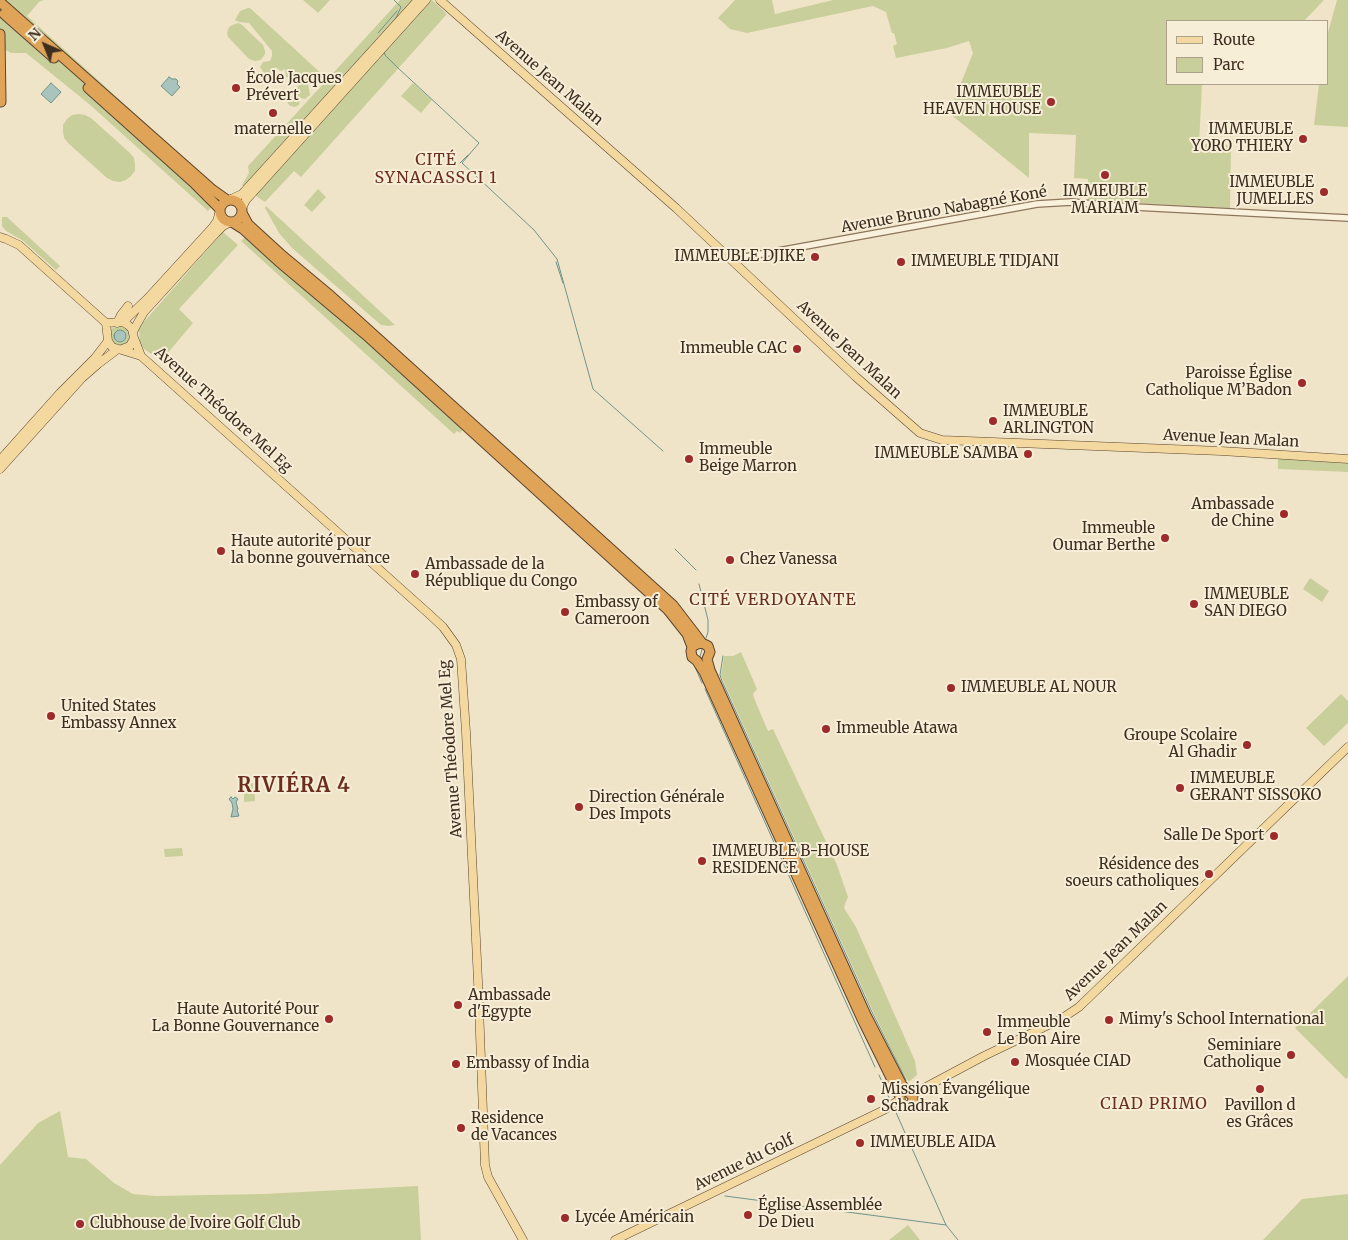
<!DOCTYPE html>
<meta charset="utf-8">
<style>
body{margin:0}
#map{position:relative;width:1348px;height:1240px;overflow:hidden;background:#f0e4c8;font-family:Merriweather,serif}
canvas{display:block}
.legend{position:absolute;left:1166px;top:20px;width:162px;height:65px;box-sizing:border-box;background:#f7eed8;border:1px solid #ada18e;margin:0;padding:6px 9px;list-style:none;font-size:15px;color:#3d2e20}
.legend li{display:flex;align-items:center;gap:10px;height:25px}
.legend b{width:25px;border:1px solid #ada18e}
.north{position:absolute;left:20px;top:20px;width:50px;height:50px;-webkit-text-stroke:4px #f7eed8;paint-order:stroke;rotate:316deg;font-size:14px;font-weight:700;line-height:20px;text-align:center;color:#3d2e20}
.north::after{content:'';display:block;margin:auto;width:18px;height:22px;background:#3d2e20;clip-path:polygon(50% 0,100% 100%,50% 72%,0 100%)}
</style>
<div id="map">
<canvas width="1348" height="1240"></canvas>
<ul class="legend">
<li><b style="height:6px;background:#f3d9a0"></b>Route</li>
<li><b style="height:14px;background:#c9cf9b"></b>Parc</li>
</ul>
<div class="north">N</div>
</div>
<script>
const context = document.querySelector('canvas').getContext('2d');
context.lineJoin = 'round';
function fill(path, color) { context.fillStyle = color; context.fill(path, 'evenodd'); }
const poly = rows => new Path2D(rows.map(r => 'M' + r).join(''));
function trace(path, color, width, dash) { context.strokeStyle = color; context.lineWidth = width; context.lineCap = dash ? 'butt' : 'round'; context.setLineDash(dash || []); context.stroke(path); }
function drawText(font, color, halo, rows, align = 'center') {
  context.font = font + ' Merriweather,serif'; context.lineWidth = 4; context.setLineDash([]); context.textBaseline = 'middle'; context.strokeStyle = halo; context.fillStyle = color; for (const [text, x, y, turn = 0] of rows) {
    context.save(); context.translate(x, y); context.rotate((+turn || 0) * Math.PI / 180); context.textAlign = isNaN(turn) ? turn : align; if (halo) context.strokeText(text, 0, 0); context.fillText(text, 0, 0); context.restore();
  }
}
fill(poly([
 [0,0,44,0,39,2,27,16,223,193,208,211,89,104,26,53,11,53,0,47],
 [303,0,330,0,318,13],
 [400,0,432,0,447,14,301,177,294,171,265,202,250,192,242,185,249,173,248,166],
 [735,0,772,0,775,14,833,0,1324,0,1304,21,1167,21,1167,84,1245,84,1243,85,1202,85,1199,144,1231,145,1230,208,1088,200,1088,179,1074,178,1076,135,1029,133,1029,178,949,113,973,53,969,41,947,48,896,58,893,46,897,44,894,33,892,33,886,12,873,6,747,33,730,29,718,18],
 [1337,0,1348,0,1348,127,1314,125,1319,84,1327,84,1327,36],
 [248,8,250,8,324,76,322,81,319,83,312,81,307,78,310,95,305,99,300,98,299,105,295,107,290,106,287,102,287,98,293,95,302,79,297,73,292,74,289,78,286,77,285,69,281,71,275,67,273,74,264,73,260,67,263,62,270,61,272,56,272,51,249,23,239,22,235,20,240,11],
 [238,23,241,24,263,45,265,51,265,54,261,60,255,61,249,59,228,37,227,33,229,27,232,25],
 [413,83,432,100,421,113,401,96],
 [78,114,85,115,91,118,130,153,134,158,135,164,135,171,131,176,126,180,120,182,113,181,107,178,68,143,64,138,63,132,63,125,67,119,72,115],
 [318,189,326,197,312,212,304,205],
 [266,206,395,325,389,326,381,325,292,248,279,233,265,208],
 [2,217,7,217,60,266,56,270,22,240,6,231,2,226],
 [223,232,238,245,179,309,193,323,161,361,144,349,140,343,139,330,142,324],
 [247,235,332,310,463,429,460,433,457,431,454,434,241,241],
 [117,326,124,326,129,330,130,340,123,347,113,345,109,332,111,329],
 [1278,457,1348,463,1348,472,1278,469],
 [1310,578,1329,591,1322,602,1303,589],
 [741,652,757,689,753,694,754,698,768,731,773,729,837,865,848,897,845,904,844,908,856,927,915,1061,917,1075,910,1081,908,1081,902,1071,871,1007,721,676,724,656,733,656],
 [1341,694,1348,701,1348,723,1324,746,1306,728],
 [254,783,255,801,244,802,244,784],
 [182,848,183,856,165,857,164,849],
 [1348,976,1348,1077,1346,1079,1295,1028],
 [60,1111,68,1157,86,1159,114,1183,133,1194,156,1196,263,1194,418,1186,421,1240,0,1240,0,1165,38,1123],
 [1348,1194,1348,1240,1263,1240,1302,1199],
 [908,1225,920,1240,889,1240]
]), '#c9cf9b');
const water = poly([
 [169,77,172,79,176,79,178,81,177,84,180,87,172,96,161,86,169,77],
 [51,83,61,92,51,103,41,94,51,83],
 '114 336a6 6 0 1 1 12 0a6 6 0 1 1-12 0Z',
 [231,797,233,799,235,797,238,799,236,802,238,809,237,810,239,816,231,817,233,809,232,803,229,799,231,797]
]);
fill(water, '#a9c4bc');
trace(water, '#6f938a', 1);
trace(poly([
 [394,0,401,7,395,20],
 [378,33,397,11],
 [384,51,385,55,398,68,479,143,462,163,534,230,557,259,593,389,663,451],
 [460,163,468,155],
 [556,262,563,283],
 [675,549,696,570],
 [699,584,708,620,708,632,706,638],
 [723,656,720,675,722,681,872,1012,906,1080],
 [700,657,702,649],
 [695,667,702,683],
 [705,689,875,1067],
 [879,1075,890,1100],
 [894,1108,946,1225,958,1240],
 [725,1196,946,1225]
]), '#6f938a', 1);
const minor = poly([
 [728,256,745,257,1037,204,1071,202,1115,206,1348,218]
]);
const major = poly([
 [440,0,676,208,856,377,920,433,942,440,1221,451,1348,459],
 [231,199,242,194,418,0],
 [242,208,246,200,426,0],
 [0,237,6,239,19,245,106,323],
 [123,322,148,298,212,228,217,221,220,211],
 [106,323,108,341,112,347,141,356],
 [106,323,123,322,128,325,132,329,134,338,130,346,122,349],
 [117,323,121,315,128,306],
 [133,332,137,324,144,312,216,233,223,226,231,222],
 [134,338,141,356,429,614,443,627,456,645,461,659,466,732,478,981,485,1165,488,1177,523,1240],
 [0,460,60,393,95,358,108,341],
 [0,469,82,378,98,364,118,349],
 [910,1093,924,1088,984,1056,1061,1019,1079,1007,1348,747],
 [615,1240,857,1123,884,1110,899,1100]
]);
const highway = poly([
 [0,2,213,190,227,200],
 [4,14,54,58],
 [0,34,1,102],
 [88,88,195,184,220,209],
 '220 211a11 11 0 1 1 22 0a11 11 0 1 1-22 0Z',
 [242,213,248,224,283,256,331,296,382,342,673,605,696,635,702,643,708,646,710,652,707,659,710,670,866,1015,902,1085,913,1097,913,1101,910,1105,905,1106,900,1102,900,1097,896,1088,861,1017,704,672,697,661,692,657,691,651,692,647,697,644,702,643],
 [232,222,243,229,278,261,366,335,637,582,668,610,687,634,692,647]
]);
trace(minor, '#8d765c', 8);
trace(major, '#5b4430', 9);
trace(highway, '#5b4430', 11);
trace(minor, '#faf1dc', 5.5);
trace(major, '#f3d9a0', 8);
trace(highway, '#e0a458', 9);
for (const [x, y, r, color] of [
 [236,88,5,"#9e2a2b"],
 [1051,102,5,"#9e2a2b"],
 [273,113,5,"#9e2a2b"],
 [1303,139,5,"#9e2a2b"],
 [1105,175,5,"#9e2a2b"],
 [1324,192,5,"#9e2a2b"],
 [815,257,5,"#9e2a2b"],
 [901,262,5,"#9e2a2b"],
 [797,349,5,"#9e2a2b"],
 [1302,383,5,"#9e2a2b"],
 [993,421,5,"#9e2a2b"],
 [1028,454,5,"#9e2a2b"],
 [689,459,5,"#9e2a2b"],
 [1284,514,5,"#9e2a2b"],
 [1165,538,5,"#9e2a2b"],
 [221,551,5,"#9e2a2b"],
 [730,560,5,"#9e2a2b"],
 [415,574,5,"#9e2a2b"],
 [1194,604,5,"#9e2a2b"],
 [565,612,5,"#9e2a2b"],
 [951,688,5,"#9e2a2b"],
 [51,716,5,"#9e2a2b"],
 [826,729,5,"#9e2a2b"],
 [1247,745,5,"#9e2a2b"],
 [1180,788,5,"#9e2a2b"],
 [579,807,5,"#9e2a2b"],
 [1274,836,5,"#9e2a2b"],
 [702,861,5,"#9e2a2b"],
 [1209,874,5,"#9e2a2b"],
 [458,1005,5,"#9e2a2b"],
 [329,1019,5,"#9e2a2b"],
 [1109,1020,5,"#9e2a2b"],
 [987,1032,5,"#9e2a2b"],
 [1291,1055,5,"#9e2a2b"],
 [1015,1062,5,"#9e2a2b"],
 [456,1064,5,"#9e2a2b"],
 [1260,1089,5,"#9e2a2b"],
 [871,1099,5,"#9e2a2b"],
 [461,1128,5,"#9e2a2b"],
 [860,1143,5,"#9e2a2b"],
 [748,1215,5,"#9e2a2b"],
 [565,1218,5,"#9e2a2b"],
 [80,1224,5,"#9e2a2b"]
]) { const dot = new Path2D(); dot.arc(x, y, r, 0, 2 * Math.PI); context.fillStyle = color; context.fill(dot); trace(dot, '#f7eed8', 2); }
drawText('15px', '#3d2e20', '#f7eed8', [
 ["Avenue Jean Malan",549,78,41],
 ["Avenue Bruno Nabagné Koné",944,210,-10],
 ["Avenue Jean Malan",849,350,43],
 ["Avenue Théodore Mel Eg",223,410,42],
 ["Avenue Jean Malan",1231,439,3],
 ["Avenue Théodore Mel Eg",451,749,-94],
 ["Avenue Jean Malan",1116,951,-44],
 ["Avenue du Golf",744,1163,-26]
]);
drawText('15px', '#3d2e20', '#f7eed8', [
 ["École Jacques",246,79],
 ["Prévert",246,96],
 ["IMMEUBLE",1041,93,"right"],
 ["HEAVEN HOUSE",1041,110,"right"],
 ["maternelle",273,130,"center"],
 ["IMMEUBLE",1293,130,"right"],
 ["YORO THIERY",1293,147,"right"],
 ["IMMEUBLE",1314,183,"right"],
 ["JUMELLES",1314,200,"right"],
 ["IMMEUBLE",1105,192,"center"],
 ["MARIAM",1105,209,"center"],
 ["IMMEUBLE DJIKE",805,257,"right"],
 ["IMMEUBLE TIDJANI",911,262],
 ["Immeuble CAC",787,349,"right"],
 ["Paroisse Église",1292,374,"right"],
 ["Catholique M’Badon",1292,391,"right"],
 ["IMMEUBLE",1003,412],
 ["ARLINGTON",1003,429],
 ["Immeuble",699,450],
 ["Beige Marron",699,467],
 ["IMMEUBLE SAMBA",1018,454,"right"],
 ["Ambassade",1274,505,"right"],
 ["de Chine",1274,522,"right"],
 ["Immeuble",1155,529,"right"],
 ["Oumar Berthe",1155,546,"right"],
 ["Haute autorité pour",231,542],
 ["la bonne gouvernance",231,559],
 ["Chez Vanessa",740,560],
 ["Ambassade de la",425,565],
 ["République du Congo",425,582],
 ["IMMEUBLE",1204,595],
 ["SAN DIEGO",1204,612],
 ["Embassy of",575,603],
 ["Cameroon",575,620],
 ["IMMEUBLE AL NOUR",961,688],
 ["United States",61,707],
 ["Embassy Annex",61,724],
 ["Immeuble Atawa",836,729],
 ["Groupe Scolaire",1237,736,"right"],
 ["Al Ghadir",1237,753,"right"],
 ["IMMEUBLE",1190,779],
 ["GERANT SISSOKO",1190,796],
 ["Direction Générale",589,798],
 ["Des Impots",589,815],
 ["Salle De Sport",1264,836,"right"],
 ["IMMEUBLE B-HOUSE",712,852],
 ["RESIDENCE",712,869],
 ["Résidence des",1199,865,"right"],
 ["soeurs catholiques",1199,882,"right"],
 ["Ambassade",468,996],
 ["d'Egypte",468,1013],
 ["Haute Autorité Pour",319,1010,"right"],
 ["La Bonne Gouvernance",319,1027,"right"],
 ["Mimy's School International",1119,1020],
 ["Immeuble",997,1023],
 ["Le Bon Aire",997,1040],
 ["Seminiare",1281,1046,"right"],
 ["Catholique",1281,1063,"right"],
 ["Mosquée CIAD",1025,1062],
 ["Embassy of India",466,1064],
 ["Mission Évangélique",881,1090],
 ["Schadrak",881,1107],
 ["Pavillon d",1260,1106,"center"],
 ["es Grâces",1260,1123,"center"],
 ["Residence",471,1119],
 ["de Vacances",471,1136],
 ["IMMEUBLE AIDA",870,1143],
 ["Église Assemblée",758,1206],
 ["De Dieu",758,1223],
 ["Lycée Américain",575,1218],
 ["Clubhouse de Ivoire Golf Club",90,1224]
], 'left');
context.letterSpacing = '1px';
drawText('16px', '#6b2e1e', '#f7eed8', [
 ["CITÉ",436,160],
 ["SYNACASSCI 1",436,178],
 ["CITÉ VERDOYANTE",773,600],
 ["CIAD PRIMO",1154,1104]
]);
context.letterSpacing = '0px';
context.letterSpacing = '1px';
drawText('bold 20px', '#6b2e1e', '#f7eed8', [
 ["RIVIÉRA 4",294,786]
]);
context.letterSpacing = '0px';
</script>
